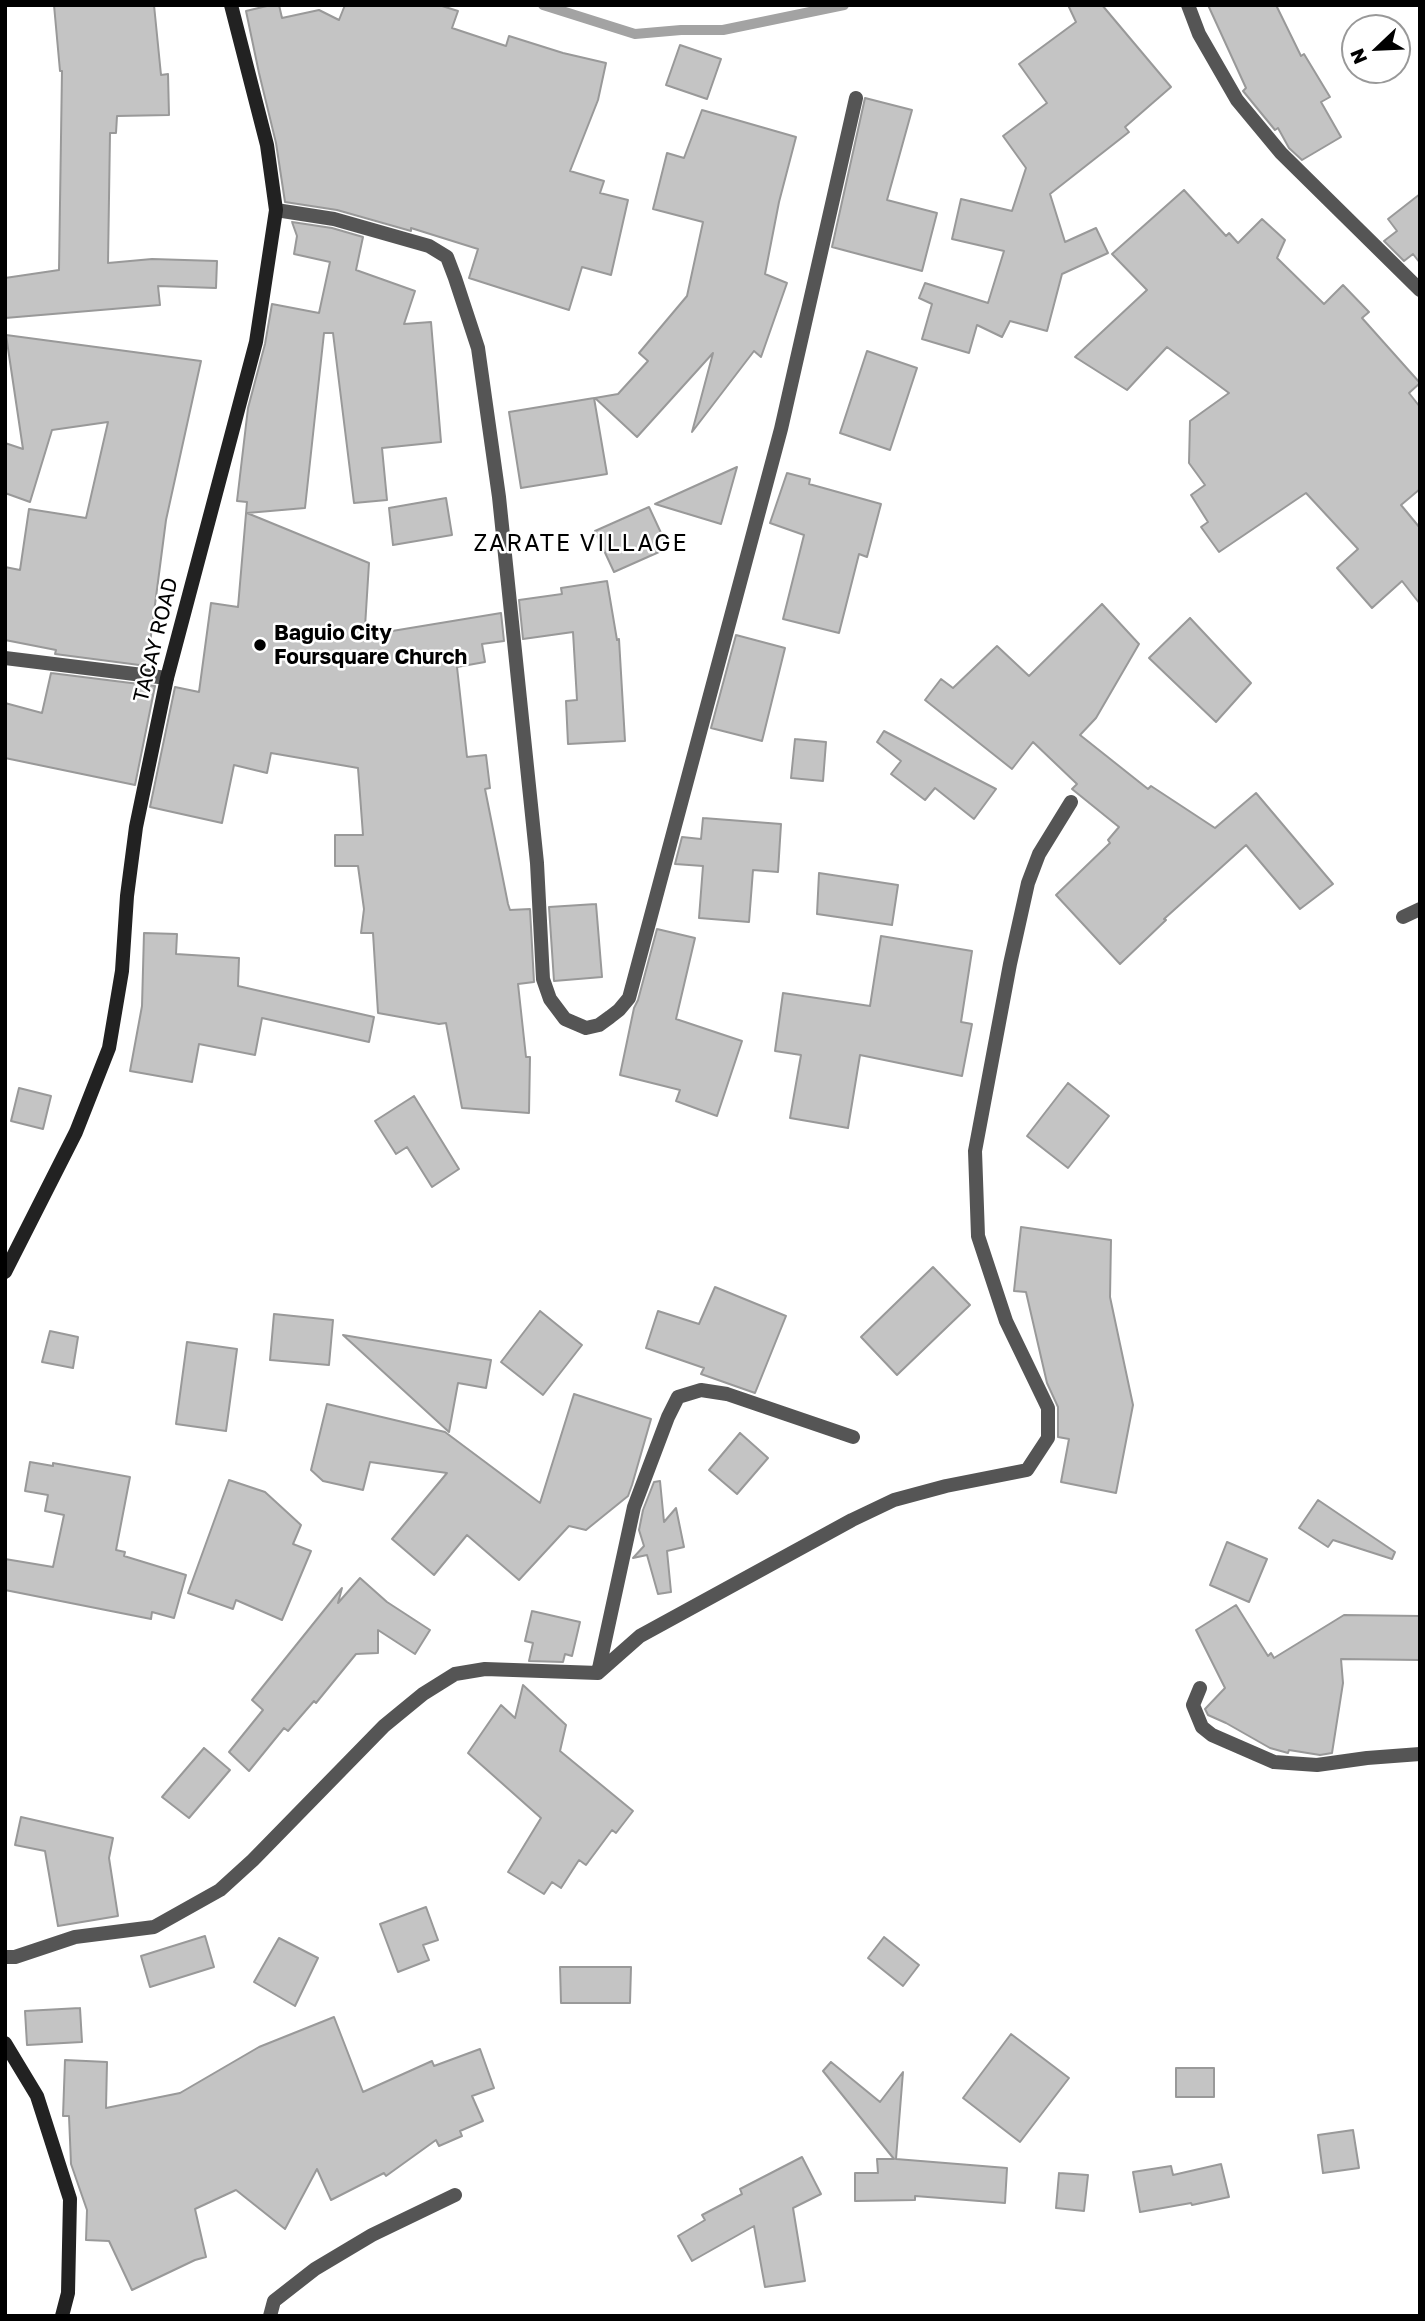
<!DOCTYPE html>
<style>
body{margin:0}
#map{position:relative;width:1425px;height:2321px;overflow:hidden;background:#fff;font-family:"Golos Text",sans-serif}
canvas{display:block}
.frame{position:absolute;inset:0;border:7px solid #000;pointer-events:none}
.north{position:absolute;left:1341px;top:14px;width:70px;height:70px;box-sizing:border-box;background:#fff;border:2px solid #999;border-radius:50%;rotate:247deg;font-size:19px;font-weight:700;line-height:28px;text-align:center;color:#000}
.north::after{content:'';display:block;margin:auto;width:24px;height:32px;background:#000;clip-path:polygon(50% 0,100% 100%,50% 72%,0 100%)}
</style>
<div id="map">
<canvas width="1425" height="2321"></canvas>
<div class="frame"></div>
<div class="north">N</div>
</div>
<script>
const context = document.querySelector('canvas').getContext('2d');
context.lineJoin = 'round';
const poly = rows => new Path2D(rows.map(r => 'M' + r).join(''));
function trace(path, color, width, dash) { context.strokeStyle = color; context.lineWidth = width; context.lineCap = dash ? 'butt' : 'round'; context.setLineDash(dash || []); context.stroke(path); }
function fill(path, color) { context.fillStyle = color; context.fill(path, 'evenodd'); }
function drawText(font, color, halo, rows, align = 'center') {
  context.font = font + ' "Golos Text",sans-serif'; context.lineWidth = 5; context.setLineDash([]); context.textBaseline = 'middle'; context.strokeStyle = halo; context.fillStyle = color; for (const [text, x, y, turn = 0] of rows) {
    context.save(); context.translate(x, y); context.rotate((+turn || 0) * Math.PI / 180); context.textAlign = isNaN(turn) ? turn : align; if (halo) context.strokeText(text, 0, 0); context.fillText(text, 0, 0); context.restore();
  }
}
trace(poly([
 [543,5,635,34,681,30,723,30,844,5]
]), '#a3a3a3', 10);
const building = poly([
 [54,5,154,5,161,75,168,74,169,115,117,116,116,133,110,133,108,263,152,259,217,261,216,288,158,286,160,305,5,318,5,278,59,270,62,71,60,71,54,5],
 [271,5,279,5,282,18,319,10,339,20,345,5,439,5,458,11,452,28,506,46,509,36,563,53,606,63,598,100,570,171,604,181,600,193,628,200,611,275,582,267,569,310,469,278,478,249,411,228,411,231,337,210,285,202,276,143,259,73,246,11,271,5],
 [1068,5,1102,5,1171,87,1125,127,1129,132,1050,194,1065,242,1096,228,1108,253,1062,274,1047,331,1010,321,1002,337,977,325,969,353,922,339,932,304,919,298,925,283,988,303,1004,251,952,239,961,199,1012,211,1026,168,1003,136,1047,103,1019,64,1076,22,1068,5],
 [1208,5,1276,5,1301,56,1304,54,1330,97,1321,102,1341,137,1302,160,1289,148,1278,128,1275,130,1243,91,1246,88,1208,5],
 [680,45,721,59,707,99,666,85,680,45],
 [865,98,912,110,887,200,937,213,922,271,832,247,865,98],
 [702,110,796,137,779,202,765,274,787,283,761,357,754,351,692,432,713,353,637,437,595,398,618,394,648,361,639,353,687,296,703,222,653,209,667,153,684,158,702,110],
 [1184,190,1226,236,1229,233,1238,243,1262,219,1285,240,1277,258,1324,304,1343,285,1369,312,1362,318,1420,383,1409,393,1420,407,1420,489,1401,505,1420,528,1420,604,1402,581,1372,608,1337,568,1358,549,1306,493,1219,552,1201,527,1208,522,1191,495,1205,485,1189,463,1190,421,1229,393,1167,347,1127,390,1075,357,1147,290,1112,254,1184,190],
 [1420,194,1420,263,1413,254,1404,261,1384,241,1397,231,1388,219,1420,194],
 [292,222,332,228,363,237,356,270,415,291,404,324,431,322,441,442,382,448,387,500,354,503,333,333,324,333,305,508,247,513,369,563,365,627,374,627,374,634,501,613,504,641,482,644,485,662,457,667,467,757,486,755,490,788,485,789,508,904,510,910,530,909,534,982,518,984,526,1057,530,1057,529,1113,462,1108,446,1023,439,1024,378,1013,373,933,361,933,364,909,358,866,335,866,335,835,363,835,358,768,271,753,267,773,234,765,222,823,150,807,175,687,199,692,211,603,238,607,247,502,237,501,248,408,265,344,272,304,319,313,330,262,294,254,297,236,292,222],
 [6,335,201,361,166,520,147,666,55,654,56,650,5,640,5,567,20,570,29,509,86,518,108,422,52,430,30,502,5,493,5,443,23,449,6,335],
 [867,351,917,368,890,450,840,433,867,351],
 [594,398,607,474,521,488,509,412,594,398],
 [737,467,721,524,655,504,737,467],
 [787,473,810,479,809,484,881,504,867,557,859,554,839,633,783,619,804,535,770,523,787,473],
 [446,498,452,535,393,545,389,508,446,498],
 [649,507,668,548,614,572,595,531,649,507],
 [607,581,617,640,619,639,625,741,568,744,566,701,577,700,573,632,523,639,519,600,562,594,561,588,607,581],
 [1102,604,1139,644,1096,718,1080,735,1148,789,1151,786,1215,828,1256,793,1333,884,1300,909,1246,845,1164,919,1166,920,1120,964,1056,895,1110,843,1108,840,1119,827,1072,789,1077,784,1033,742,1012,769,925,700,941,679,953,688,997,646,1029,676,1102,604],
 [1190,618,1251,683,1216,722,1149,658,1190,618],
 [736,635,785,648,762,741,711,728,736,635],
 [51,673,155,686,135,785,5,758,5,703,42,713,51,673],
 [884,731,996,789,974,819,935,788,925,800,891,774,901,761,877,742,884,731],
 [795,739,826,742,823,781,791,778,795,739],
 [703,818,781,824,778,872,753,870,749,922,699,918,703,866,675,864,682,837,701,839,703,818],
 [819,873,898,885,892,925,817,914,819,873],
 [596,904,602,977,554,981,549,907,596,904],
 [657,929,695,938,676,1019,742,1041,717,1116,676,1101,680,1090,620,1075,634,1008,638,1000,657,929],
 [144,933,177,934,176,954,239,958,238,986,374,1017,369,1042,262,1018,255,1055,199,1044,192,1082,130,1071,142,1006,144,933],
 [881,936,972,951,961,1022,972,1024,962,1076,860,1055,848,1128,790,1118,801,1055,775,1051,783,993,870,1006,881,936],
 [1068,1083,1109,1116,1068,1168,1027,1136,1068,1083],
 [19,1088,51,1096,43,1129,11,1121,19,1088],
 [414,1096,459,1169,432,1187,407,1147,396,1154,375,1121,414,1096],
 [1021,1227,1111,1240,1110,1297,1133,1405,1116,1493,1061,1482,1069,1439,1058,1437,1058,1407,1047,1383,1026,1292,1014,1291,1021,1227],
 [933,1267,970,1305,897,1375,861,1337,933,1267],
 [715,1287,786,1316,755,1393,701,1374,704,1368,646,1348,658,1311,699,1324,715,1287],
 [540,1311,582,1345,543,1395,501,1362,540,1311],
 [274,1314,333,1320,329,1365,270,1360,274,1314],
 [50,1331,78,1337,73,1368,42,1362,50,1331],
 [343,1335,491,1360,486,1388,458,1383,449,1432,343,1335],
 [187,1342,237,1349,226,1431,176,1424,187,1342],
 [574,1394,651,1419,632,1485,628,1496,586,1530,569,1526,519,1580,467,1535,434,1575,392,1539,447,1473,370,1462,363,1490,323,1481,311,1470,327,1404,445,1432,540,1503,574,1394],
 [740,1433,768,1458,737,1494,709,1470,740,1433],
 [30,1462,53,1466,53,1463,130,1477,116,1550,125,1552,124,1556,186,1575,174,1618,152,1612,151,1619,5,1590,5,1559,53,1567,64,1515,45,1511,48,1495,25,1491,30,1462],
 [229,1480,265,1492,301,1525,293,1544,311,1551,282,1620,236,1600,233,1609,188,1593,229,1480],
 [660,1481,664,1522,676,1508,684,1547,667,1551,671,1592,658,1594,647,1555,633,1558,644,1546,639,1530,643,1510,654,1482,660,1481],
 [1318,1500,1395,1552,1392,1559,1333,1540,1328,1547,1299,1528,1318,1500],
 [1227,1542,1267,1559,1249,1602,1210,1585,1227,1542],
 [360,1578,387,1602,430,1630,415,1654,378,1630,378,1653,356,1654,316,1703,314,1701,288,1731,284,1728,249,1771,229,1752,263,1710,252,1700,342,1588,338,1603,360,1578],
 [1236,1605,1268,1656,1271,1653,1274,1658,1344,1615,1420,1616,1420,1660,1341,1659,1343,1683,1332,1753,1320,1755,1289,1750,1288,1753,1270,1748,1226,1723,1208,1715,1205,1709,1225,1688,1196,1630,1236,1605],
 [532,1611,580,1622,572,1656,565,1654,563,1662,529,1661,533,1643,525,1641,532,1611],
 [523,1685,566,1725,560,1751,633,1811,616,1833,612,1830,586,1865,579,1860,561,1888,552,1882,544,1894,508,1872,541,1818,468,1753,501,1705,515,1718,523,1685],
 [204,1748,230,1770,189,1818,162,1797,204,1748],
 [21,1817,113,1838,109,1858,118,1916,58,1926,45,1851,15,1845,21,1817],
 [426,1907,438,1940,423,1945,429,1960,398,1972,380,1924,426,1907],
 [205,1936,214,1967,150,1987,141,1956,205,1936],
 [884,1937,919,1965,903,1986,868,1958,884,1937],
 [279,1938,318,1958,295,2006,254,1982,279,1938],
 [560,1967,631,1967,630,2003,561,2003,560,1967],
 [80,2008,82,2042,27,2045,25,2011,80,2008],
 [334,2017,363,2092,432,2061,434,2066,480,2049,494,2088,472,2096,483,2121,460,2131,462,2136,439,2146,436,2140,386,2176,384,2173,331,2200,317,2169,285,2229,236,2190,195,2209,206,2257,195,2260,132,2290,109,2241,86,2240,87,2210,71,2164,69,2116,63,2116,65,2060,107,2062,106,2108,180,2093,259,2047,334,2017],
 [1011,2034,1069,2078,1020,2142,963,2098,1011,2034],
 [831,2062,880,2102,903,2072,896,2159,1007,2168,1005,2203,915,2196,915,2200,855,2201,855,2173,878,2173,877,2159,894,2159,823,2071,831,2062],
 [1176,2068,1214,2068,1214,2097,1176,2097,1176,2068],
 [1353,2130,1359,2168,1323,2173,1318,2135,1353,2130],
 [802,2157,821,2194,793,2208,805,2281,765,2287,754,2226,692,2261,678,2236,705,2220,702,2215,742,2194,740,2189,802,2157],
 [1221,2164,1229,2197,1192,2205,1191,2203,1140,2212,1133,2172,1171,2166,1173,2175,1221,2164],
 [1059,2173,1088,2175,1084,2211,1056,2208,1059,2173]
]);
fill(building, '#c4c4c4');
trace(building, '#999', 2);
trace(poly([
 [1188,5,1199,34,1237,100,1281,153,1420,290],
 [276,210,334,219,429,246,447,257,455,278,478,348,499,497,537,863,543,979,550,999,565,1019,586,1028,599,1025,610,1017,619,1010,629,998,781,429,856,98],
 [5,658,167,678],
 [1403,917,1420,909],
 [598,1673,634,1507,668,1417,678,1397,701,1390,727,1394,853,1437],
 [1200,1688,1193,1705,1202,1727,1212,1735,1274,1762,1317,1765,1367,1758,1420,1754],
 [5,1957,15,1957,75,1937,154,1927,220,1890,253,1860,384,1726,423,1694,455,1674,485,1669,598,1673,640,1636,852,1520,894,1500,946,1486,1027,1470,1048,1438,1048,1408,1006,1321,978,1236,975,1151,1010,964,1028,883,1039,854,1071,802],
 [270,2316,274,2301,315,2269,372,2235,455,2195]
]), '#555', 14);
trace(poly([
 [5,1272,76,1132,109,1048,122,971,127,896,136,827,167,678,256,342,276,210,267,145,231,5],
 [5,2043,37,2096,70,2199,68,2293,62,2316]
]), '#222', 14);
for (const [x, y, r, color] of [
 [260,645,7,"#000"]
]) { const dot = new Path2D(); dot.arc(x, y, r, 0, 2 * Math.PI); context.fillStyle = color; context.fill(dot); trace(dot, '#fff', 2.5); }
drawText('bold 21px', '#000', '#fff', [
 ["Baguio City",274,633],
 ["Foursquare Church",274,657]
], 'left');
drawText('21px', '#000', '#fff', [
 ["TACAY ROAD",156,640,-76]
]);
context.letterSpacing = '2px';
drawText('23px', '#000', '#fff', [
 ["ZARATE VILLAGE",581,544]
]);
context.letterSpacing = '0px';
</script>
